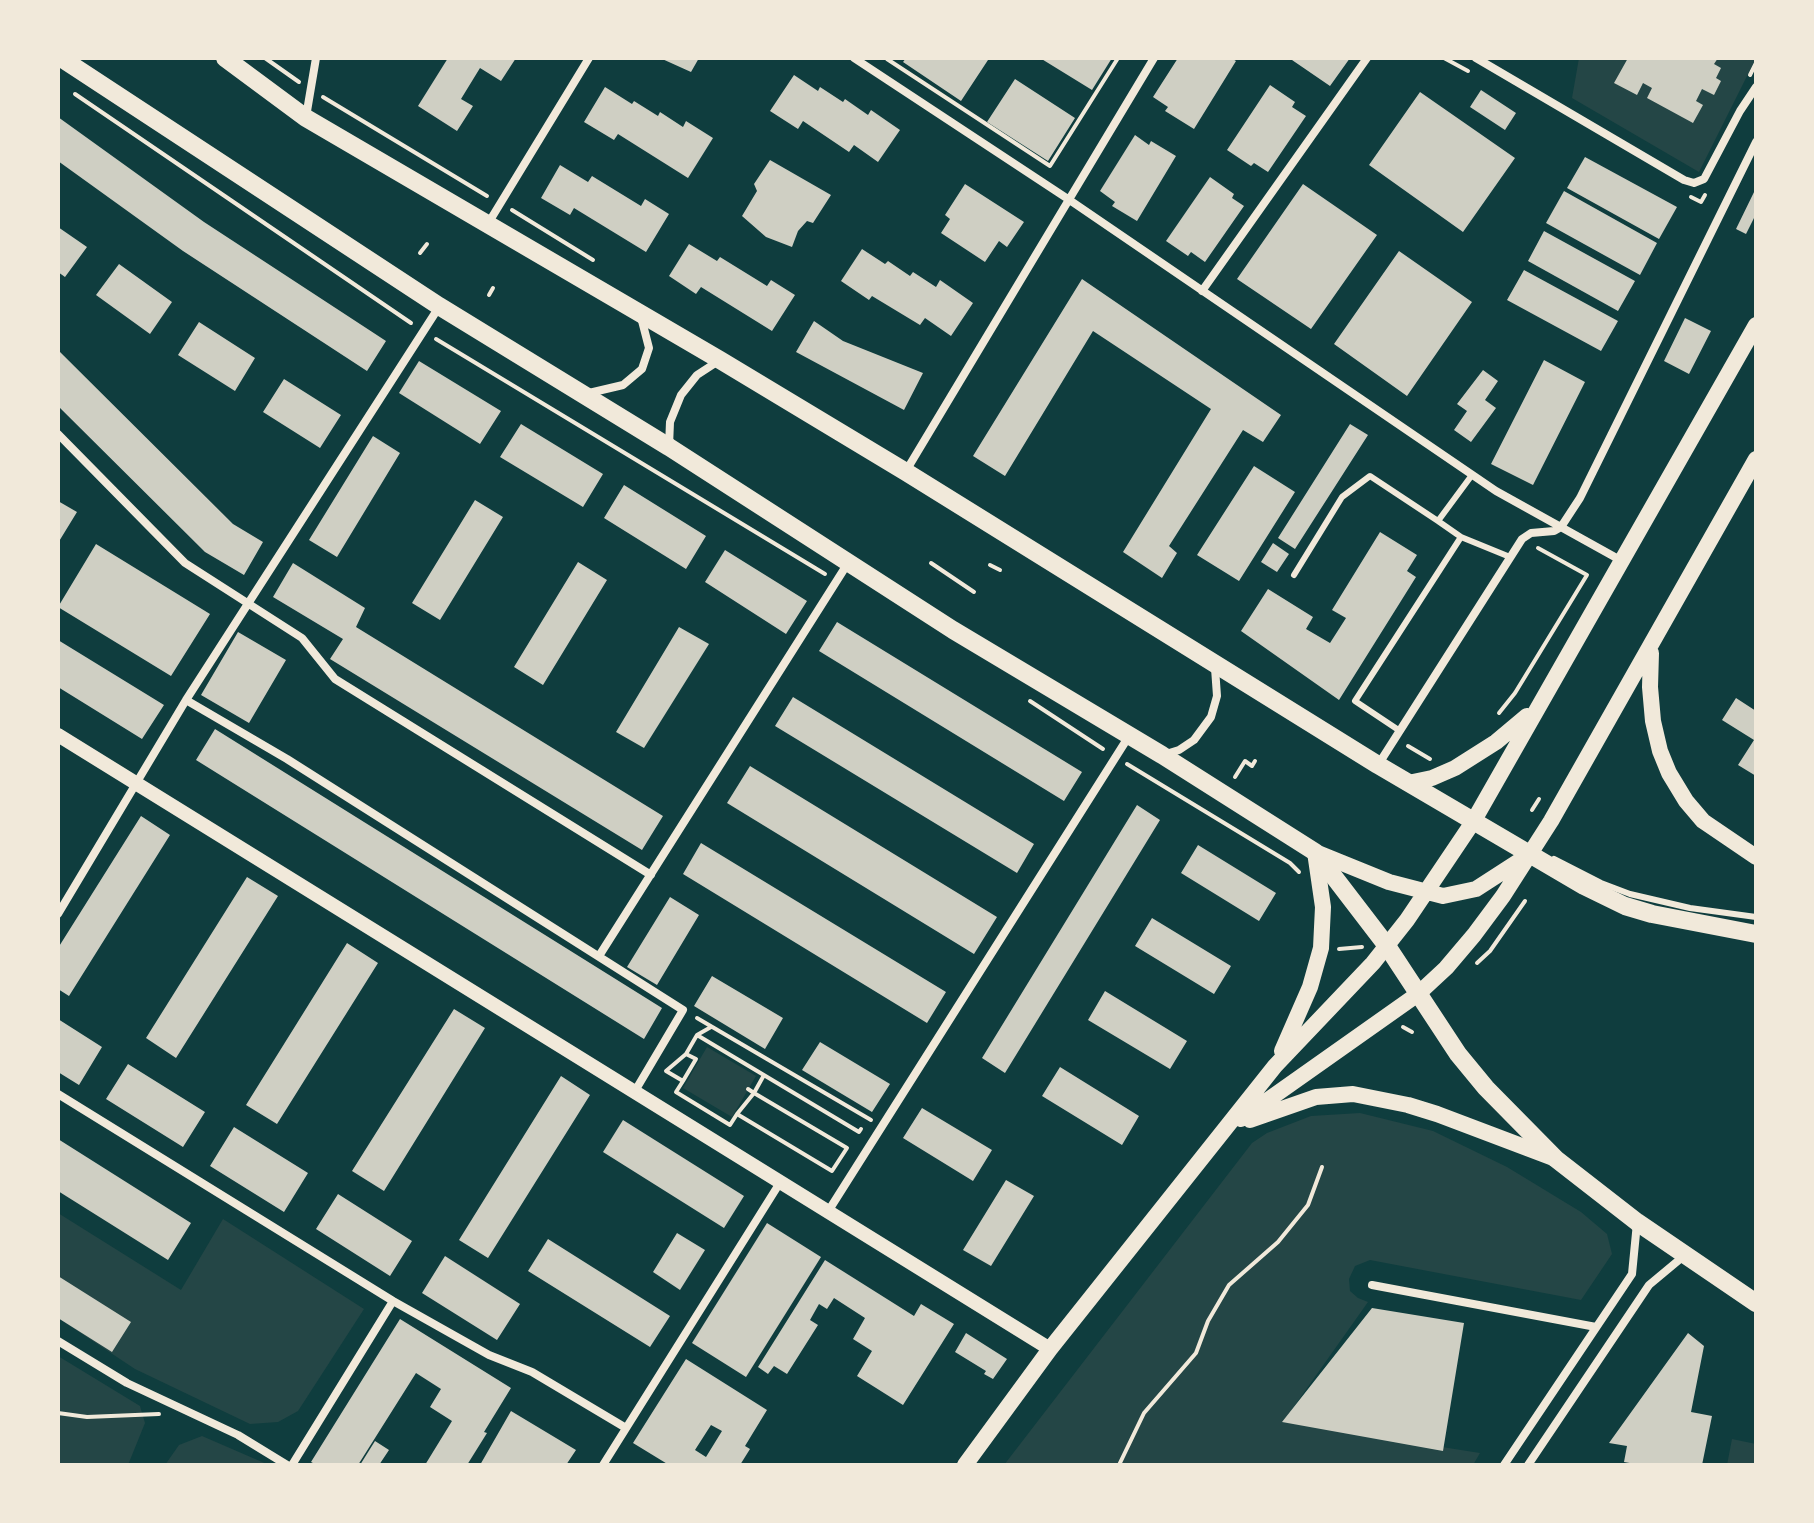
<!DOCTYPE html>
<style>
body{margin:0}
#map{position:relative;width:1814px;height:1523px;overflow:hidden;background:#0f3d3e;font-family:Manrope,sans-serif}
canvas{display:block}
.frame{position:absolute;inset:0;border:60px solid #f1e9da;pointer-events:none}
</style>
<div id="map">
<canvas width="1814" height="1523"></canvas>
<div class="frame"></div>
</div>
<script>
const context = document.querySelector('canvas').getContext('2d');
context.lineJoin = 'round';
function fill(path, color) { context.fillStyle = color; context.fill(path, 'evenodd'); }
const poly = rows => new Path2D(rows.map(r => 'M' + r).join(''));
function trace(path, color, width, dash) { context.strokeStyle = color; context.lineWidth = width; context.lineCap = dash ? 'butt' : 'round'; context.setLineDash(dash || []); context.stroke(path); }
fill(poly([
 [1579,58,1756,58,1699,172,1572,98],
 [707,1047,756,1076,732,1117,683,1088],
 [1360,1113,1433,1131,1507,1167,1581,1212,1607,1234,1612,1254,1581,1300,1370,1260,1355,1266,1349,1279,1350,1291,1358,1298,1368,1302,1283,1422,1480,1453,1473,1465,1004,1465,1252,1143,1267,1133,1311,1116],
 [58,1213,181,1290,223,1219,364,1309,298,1411,278,1422,250,1424,135,1369,58,1318],
 [58,1356,140,1406,145,1423,128,1465,58,1465],
 [202,1436,269,1465,165,1465,179,1445],
 [1732,1439,1756,1444,1756,1465,1727,1465]
]), '#244646');
fill(poly([
 [448,58,516,58,501,81,480,68,461,99,473,106,457,131,418,106],
 [660,58,699,58,691,72],
 [906,58,985,58,988,60,961,101,903,62],
 [1040,58,1112,58,1092,90],
 [1178,58,1231,58,1236,61,1194,129,1165,111,1168,107,1153,97],
 [1294,58,1350,58,1330,86,1292,60],
 [1628,58,1718,58,1714,64,1721,68,1716,78,1721,81,1714,95,1702,89,1696,101,1703,105,1693,123,1647,98,1652,88,1643,83,1637,95,1614,83],
 [794,75,818,91,820,87,843,102,845,99,868,115,871,110,900,130,878,162,854,145,849,152,803,121,798,129,770,111],
 [1015,79,1075,118,1048,161,987,122],
 [1270,85,1295,102,1292,107,1306,116,1268,172,1254,163,1251,166,1227,150],
 [605,87,632,104,634,101,658,116,660,112,683,127,686,121,713,138,688,178,618,134,614,140,584,122],
 [1481,90,1516,113,1505,130,1470,107],
 [1420,92,1515,158,1463,232,1369,165],
 [58,117,204,222,386,341,367,371,183,251,58,161],
 [1135,135,1149,145,1151,141,1176,156,1137,221,1112,206,1115,202,1100,191],
 [1585,157,1677,207,1659,239,1567,188],
 [770,160,831,195,813,223,807,221,798,231,792,247,766,237,742,216,757,191,754,184],
 [560,165,588,182,592,176,641,206,645,199,669,214,646,252,574,208,570,215,541,198],
 [1210,177,1234,194,1232,198,1244,206,1205,262,1191,252,1188,256,1166,241],
 [965,184,1024,222,1007,247,999,241,985,262,941,233,950,219,945,215],
 [1303,184,1377,235,1311,329,1237,279],
 [1756,188,1756,214,1746,234,1736,229],
 [1564,191,1657,243,1640,275,1546,223],
 [58,227,87,247,65,277,58,272],
 [1544,231,1635,281,1618,311,1528,261],
 [689,244,717,261,720,257,767,286,771,280,795,295,772,331,701,287,696,294,669,276],
 [862,249,885,264,888,261,910,276,913,272,936,287,940,280,973,303,951,336,925,318,920,325,872,296,869,300,841,281],
 [1399,251,1472,302,1407,396,1334,344],
 [119,264,172,302,150,334,96,295],
 [1524,270,1618,321,1601,351,1507,300],
 [1082,279,1281,415,1263,442,1243,430,1169,546,1177,553,1162,578,1123,552,1211,409,1093,331,1005,476,973,456],
 [1685,318,1711,331,1689,374,1664,361],
 [814,321,843,341,923,373,904,410,796,352],
 [199,322,255,358,235,391,178,355],
 [58,350,233,524,263,542,244,575,205,552,58,406],
 [1544,360,1585,382,1533,485,1491,464],
 [419,361,501,411,480,444,399,393],
 [1483,370,1498,381,1485,400,1496,408,1471,442,1454,430,1467,411,1457,404],
 [284,379,341,415,320,448,263,412],
 [521,424,603,474,583,507,500,457],
 [1350,424,1368,435,1295,549,1278,538],
 [373,436,400,453,337,557,309,540],
 [1254,466,1295,492,1239,581,1197,555],
 [624,485,706,536,686,569,604,518],
 [475,500,503,517,440,620,412,603],
 [58,501,77,512,58,543],
 [1380,532,1417,555,1407,571,1416,577,1339,700,1241,631,1268,589,1313,617,1306,629,1330,643,1346,618,1332,610],
 [1273,543,1289,554,1277,572,1261,562],
 [96,544,210,614,171,676,58,607],
 [725,550,807,601,786,634,705,582],
 [578,562,607,580,543,685,514,667],
 [293,563,365,608,356,627,663,816,642,850,330,659,343,639,273,597],
 [837,622,1082,772,1064,801,819,651],
 [679,627,709,644,644,748,616,732],
 [238,632,286,660,249,723,201,695],
 [58,640,164,705,142,739,58,687],
 [793,697,1034,844,1017,873,775,726],
 [1736,698,1756,711,1756,776,1738,765,1754,740,1722,720],
 [215,729,662,1008,644,1039,196,760],
 [750,766,997,917,974,954,727,803],
 [1137,805,1160,820,1005,1073,982,1058],
 [141,816,170,835,69,996,58,989,58,948],
 [701,843,946,992,927,1023,683,874],
 [1198,845,1276,893,1259,921,1181,873],
 [247,877,278,896,176,1058,146,1038],
 [670,897,699,915,657,985,627,967],
 [1152,918,1231,966,1214,994,1135,946],
 [347,943,378,963,277,1124,246,1105],
 [712,976,783,1018,765,1049,694,1006],
 [1105,991,1187,1041,1170,1069,1088,1020],
 [454,1009,485,1028,384,1191,352,1171],
 [58,1019,102,1047,79,1085,58,1072],
 [820,1042,890,1084,872,1112,802,1070],
 [128,1064,205,1112,183,1147,106,1099],
 [1060,1067,1139,1116,1122,1145,1042,1096],
 [561,1076,590,1095,488,1258,459,1240],
 [922,1108,992,1150,973,1181,903,1138],
 [623,1120,744,1196,724,1228,603,1152],
 [234,1127,308,1173,284,1212,210,1166],
 [58,1139,191,1223,168,1260,58,1191],
 [1006,1180,1034,1196,991,1266,963,1250],
 [338,1194,412,1241,390,1276,316,1229],
 [767,1223,821,1257,746,1377,692,1343],
 [677,1233,705,1250,680,1290,653,1272],
 [548,1239,670,1316,650,1347,528,1271],
 [445,1256,520,1304,497,1340,422,1293],
 [825,1260,914,1316,921,1304,954,1324,903,1405,857,1376,872,1351,853,1339,865,1318,834,1298,827,1309,819,1304,810,1320,818,1325,787,1374,774,1366,768,1374,758,1367],
 [58,1276,131,1322,112,1352,58,1318],
 [1372,1308,1464,1323,1443,1451,1282,1422],
 [400,1319,511,1388,484,1432,487,1433,467,1465,425,1465,452,1421,430,1407,441,1389,416,1373,358,1465,317,1465,311,1462],
 [966,1333,1007,1359,993,1379,984,1374,986,1371,955,1352],
 [1688,1333,1704,1346,1691,1412,1712,1416,1702,1465,1641,1465,1624,1462,1627,1446,1609,1443],
 [686,1359,767,1410,745,1446,750,1449,740,1465,669,1465,633,1443],
 [711,1425,722,1431,706,1457,695,1450],
 [511,1411,576,1450,566,1465,480,1465],
 [375,1441,389,1450,379,1465,360,1465]
]), '#cfcfc3');
trace(poly([
 [265,58,299,82],
 [1444,58,1468,71],
 [887,59,1050,166,1118,58],
 [1750,75,1756,63],
 [75,94,411,323],
 [323,97,487,196],
 [1691,197,1701,202,1705,195],
 [512,210,593,260],
 [420,253,427,244],
 [489,295,493,288],
 [436,339,825,574],
 [931,563,974,592],
 [990,565,1000,570],
 [1030,701,1103,749],
 [1499,713,1515,693,1587,575,1538,548],
 [1408,746,1430,759],
 [1127,764,1290,863,1299,872],
 [1235,777,1245,761,1252,766,1255,761],
 [1532,810,1539,799],
 [1339,949,1362,947],
 [1477,963,1490,951,1525,901],
 [697,1018,871,1120],
 [1403,1027,1412,1032],
 [697,1035,711,1027],
 [686,1054,666,1071,683,1081,696,1059,686,1054,697,1035,859,1132,861,1129],
 [683,1081,676,1092,730,1125,737,1114],
 [748,1089,754,1093,847,1148,832,1171,737,1114,754,1093,764,1075],
 [58,1413,87,1417,159,1414],
 [1119,1465,1144,1413,1196,1353,1208,1321,1229,1285,1278,1242,1308,1205,1322,1167]
]), '#f1e9da', 4);
trace(poly([
 [1461,537,1510,557],
 [1294,575,1342,497,1370,476,1438,521],
 [1400,731,1355,701,1461,537,1438,521,1472,475],
 [1554,859,1601,883,1630,894,1690,908,1756,917]
]), '#f1e9da', 6);
trace(poly([
 [854,58,1068,199,1496,491,1622,561],
 [1476,58,1684,180,1694,183,1704,179,1740,111,1756,87],
 [306,117,316,58],
 [489,222,589,58],
 [1202,291,1367,58],
 [589,393,623,385,642,369,649,348,641,317],
 [58,434,185,563,302,638,335,679,651,875],
 [669,446,670,422,681,395,697,375,720,360],
 [906,471,1154,58],
 [186,700,287,759,683,1010,635,1091],
 [1166,754,1179,750,1194,740,1211,717,1217,696,1215,668],
 [1378,765,1522,539,1531,533,1554,531,1561,527,1580,498,1756,142],
 [58,914,186,700,439,307],
 [599,956,848,563],
 [58,1094,393,1301,489,1355,532,1372,626,1428],
 [829,1210,1129,736],
 [1372,1285,1596,1327],
 [58,1341,127,1383,238,1435,287,1465],
 [292,1465,393,1301],
 [603,1465,781,1181],
 [1504,1465,1632,1274,1637,1223],
 [1528,1465,1649,1285,1685,1255]
]), '#f1e9da', 8);
trace(poly([
 [58,735,1050,1349]
]), '#f1e9da', 14);
trace(poly([
 [1651,653,1650,687,1653,721,1660,751,1669,773,1686,801,1703,821,1756,857],
 [1408,783,1432,778,1455,768,1496,742,1527,716],
 [1315,852,1389,882,1443,896,1476,889,1524,858],
 [1282,1051,1310,987,1321,948,1323,907,1315,852],
 [1241,1119,1418,994,1446,968,1474,935,1503,896,1551,821,1756,459],
 [1250,1120,1316,1097,1353,1094,1408,1105,1437,1114,1556,1159],
 [965,1465,1050,1349,1275,1066,1373,963,1407,920,1473,822,1756,325]
]), '#f1e9da', 16);
trace(poly([
 [61,58,439,306,669,447,953,630,1162,755,1315,852,1387,946,1458,1054,1486,1088,1556,1159,1637,1222,1756,1303],
 [225,58,306,118,720,360,906,472,1378,765,1584,886,1625,906,1652,914,1756,934]
]), '#f1e9da', 18);
</script>
